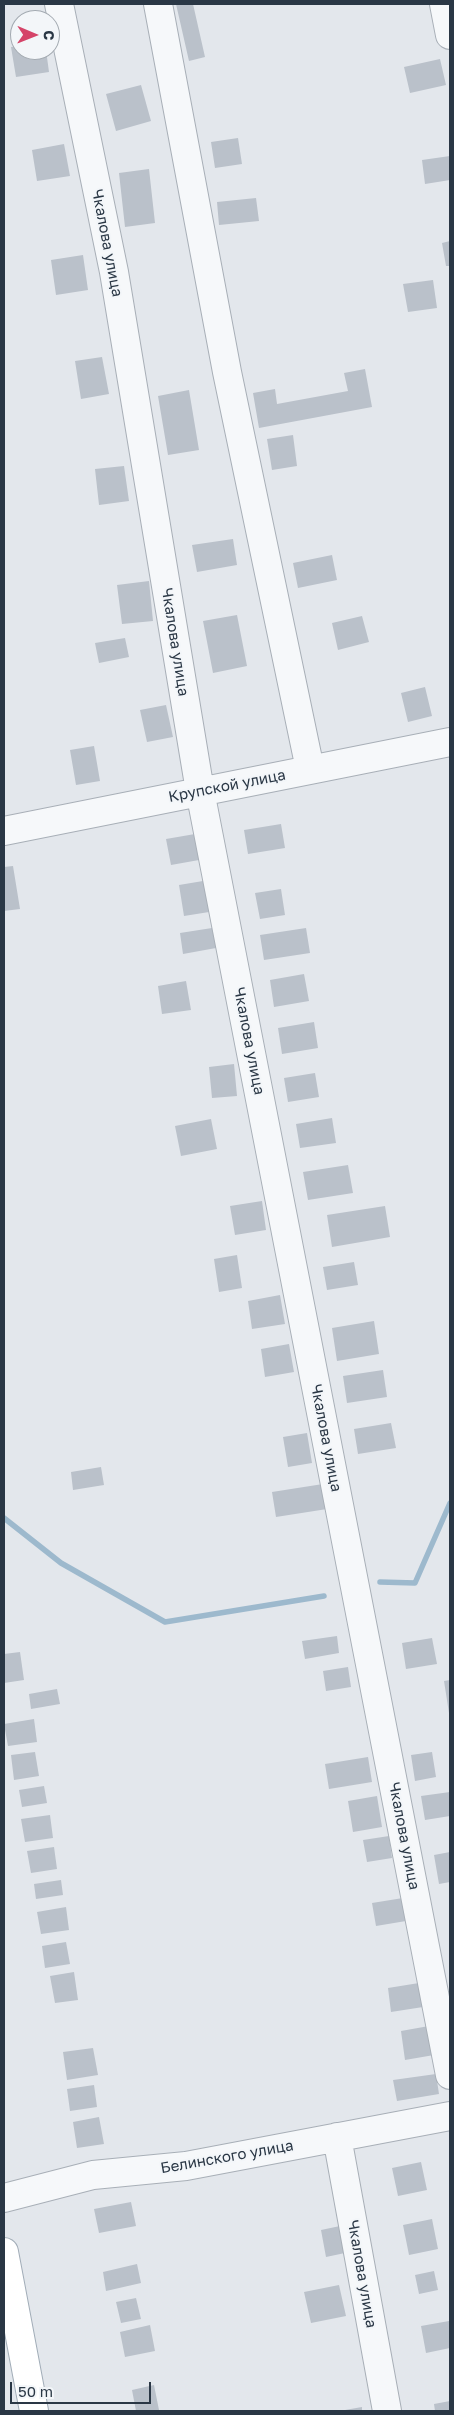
<!DOCTYPE html>
<meta charset="utf-8">
<style>
body{margin:0}
#map{position:relative;width:454px;height:2415px;overflow:hidden;background:#e3e7ec;font-family:"Golos Text",sans-serif}
canvas{display:block}
.frame{position:absolute;inset:0;border:5px solid #2a3745;pointer-events:none}
.north{position:absolute;left:10px;top:10px;width:50px;height:50px;box-sizing:border-box;background:#f3f6f9;border:1px solid #a3aab1;border-radius:50%;rotate:91deg;font-size:14px;font-weight:700;line-height:20px;text-align:center;color:#2a3745}
.north::after{content:'';display:block;margin:auto;width:18px;height:22px;background:#d54469;clip-path:polygon(50% 0,100% 100%,50% 72%,0 100%)}
.scale{position:absolute;left:10px;top:2382px;width:141px;height:22px;box-sizing:border-box;border:2px solid #2a3745;border-top:0;padding-left:6px;font-size:15px;line-height:18px;white-space:nowrap;color:#2a3745;-webkit-text-stroke:4px #f3f6f9;paint-order:stroke}
</style>
<div id="map">
<canvas width="454" height="2415"></canvas>
<div class="frame"></div>
<div class="north">С</div>
<div class="scale">50 m</div>
</div>
<script>
const context = document.querySelector('canvas').getContext('2d');
context.lineJoin = 'round';
const poly = rows => new Path2D(rows.map(r => 'M' + r).join(''));
function trace(path, color, width, dash) { context.strokeStyle = color; context.lineWidth = width; context.lineCap = dash ? 'butt' : 'round'; context.setLineDash(dash || []); context.stroke(path); }
function fill(path, color) { context.fillStyle = color; context.fill(path, 'evenodd'); }
function drawText(font, color, halo, rows, align = 'center') {
  context.font = font + ' "Golos Text",sans-serif'; context.lineWidth = 4; context.setLineDash([]); context.textBaseline = 'middle'; context.strokeStyle = halo; context.fillStyle = color; for (const [text, x, y, turn = 0] of rows) {
    context.save(); context.translate(x, y); context.rotate((+turn || 0) * Math.PI / 180); context.textAlign = isNaN(turn) ? turn : align; if (halo) context.strokeText(text, 0, 0); context.fillText(text, 0, 0); context.restore();
  }
}
trace(poly([
 [4,1518,61,1563,165,1622,324,1596],
 [380,1582,415,1583,450,1503]
]), '#9db9cd', 5.5);
fill(poly([
 [176,4,193,4,205,57,189,61],
 [20,46,20,50,46,50,49,72,16,77,11,47],
 [440,59,446,85,410,93,404,67],
 [141,85,151,121,116,131,106,94],
 [238,138,242,164,215,168,211,142],
 [64,144,70,176,37,181,32,150],
 [450,156,450,180,425,184,422,160],
 [149,169,155,223,125,227,119,173],
 [256,198,259,221,219,225,217,202],
 [450,241,450,266,446,266,442,243],
 [83,255,88,290,56,295,51,260],
 [433,280,437,308,408,312,403,284],
 [102,357,109,394,81,399,75,361],
 [365,369,372,407,259,428,253,393,275,389,277,404,348,391,344,373],
 [189,390,199,450,168,455,158,396],
 [293,435,297,466,272,470,267,439],
 [124,466,129,501,99,505,95,469],
 [233,539,237,565,197,572,192,545],
 [332,555,337,580,298,588,293,563],
 [149,581,153,621,122,624,117,585],
 [237,615,247,666,213,673,203,621],
 [362,616,369,642,338,650,332,623],
 [125,638,129,657,99,663,95,643],
 [425,687,432,716,408,722,401,693],
 [166,705,173,737,147,742,140,710],
 [94,746,100,781,76,785,70,750],
 [281,824,285,848,248,854,244,830],
 [195,834,199,860,171,865,166,839],
 [13,866,20,909,4,911,4,867],
 [203,881,209,912,184,916,179,885],
 [281,889,285,915,260,919,255,893],
 [212,928,216,948,183,954,180,933],
 [306,928,310,953,264,960,260,935],
 [304,974,309,1001,274,1007,270,980],
 [186,981,191,1010,162,1014,158,986],
 [314,1022,318,1048,282,1054,278,1028],
 [234,1064,237,1096,212,1098,209,1067],
 [315,1073,319,1097,288,1102,284,1078],
 [332,1118,336,1143,300,1148,296,1124],
 [211,1119,217,1149,181,1156,175,1126],
 [348,1165,353,1193,308,1200,303,1172],
 [262,1201,266,1230,235,1235,230,1206],
 [385,1206,390,1237,332,1247,327,1215],
 [237,1255,242,1288,219,1292,214,1259],
 [354,1262,358,1285,327,1290,323,1267],
 [280,1295,285,1324,252,1329,248,1301],
 [374,1321,379,1354,337,1361,332,1328],
 [289,1344,294,1372,265,1377,261,1349],
 [383,1370,387,1397,347,1403,343,1376],
 [391,1423,396,1448,358,1454,354,1429],
 [307,1433,312,1463,288,1467,283,1437],
 [101,1467,104,1485,73,1490,71,1472],
 [323,1484,327,1509,276,1517,272,1492],
 [337,1636,339,1653,305,1659,302,1641],
 [432,1638,437,1664,406,1669,402,1643],
 [20,1652,24,1680,4,1683,4,1654],
 [348,1667,351,1687,326,1691,323,1671],
 [450,1680,450,1713,449,1713,444,1681],
 [57,1689,60,1704,31,1709,29,1694],
 [34,1719,37,1742,8,1746,4,1724],
 [35,1752,39,1776,14,1780,11,1755],
 [432,1752,436,1777,415,1781,411,1755],
 [368,1757,372,1782,329,1789,325,1764],
 [44,1786,47,1803,22,1807,19,1790],
 [450,1792,450,1816,425,1820,421,1796],
 [377,1796,382,1827,353,1832,348,1801],
 [50,1815,53,1838,25,1842,21,1819],
 [389,1836,392,1858,367,1862,363,1840],
 [54,1847,57,1869,31,1873,27,1851],
 [450,1852,450,1882,439,1884,434,1855],
 [61,1880,63,1895,36,1899,34,1884],
 [403,1898,406,1921,376,1926,372,1903],
 [66,1907,69,1930,41,1934,37,1912],
 [66,1942,70,1964,45,1968,42,1946],
 [74,1972,78,2000,55,2003,50,1976],
 [419,1983,423,2007,391,2012,388,1988],
 [429,2026,434,2055,405,2060,401,2031],
 [93,2048,98,2075,67,2080,63,2052],
 [436,2074,439,2094,397,2101,393,2080],
 [94,2085,97,2107,70,2111,67,2089],
 [99,2117,104,2144,77,2148,73,2122],
 [421,2162,427,2190,398,2196,392,2168],
 [131,2202,136,2226,99,2233,94,2209],
 [432,2219,438,2249,409,2255,403,2225],
 [340,2226,345,2253,326,2257,321,2230],
 [137,2264,141,2283,106,2291,103,2272],
 [434,2271,438,2290,419,2294,415,2275],
 [339,2285,346,2316,311,2323,304,2292],
 [136,2298,141,2319,121,2323,116,2302],
 [449,2321,450,2348,426,2353,421,2326],
 [150,2325,155,2351,125,2357,120,2332],
 [154,2385,159,2410,136,2411,132,2390],
 [450,2401,450,2411,435,2411,434,2404],
 [362,2407,362,2411,345,2411,345,2410]
]), '#bac1ca');
const minor = poly([
 [59,4,114,272,200,791,450,2075],
 [158,4,227,372,310,769],
 [444,4,450,35],
 [4,831,450,742],
 [337,2137,387,2411],
 [4,2198,93,2175,186,2166,450,2116]
]);
const major = poly([
 [4,2252,34,2411]
]);
trace(minor, '#a8afb7', 30);
trace(major, '#a2adb8', 30);
trace(minor, '#f6f8fa', 28);
trace(major, '#fff', 28);
drawText('15px', '#2a3745', '#f3f6f9', [
 ["Чкалова улица",107,243,79],
 ["Чкалова улица",175,642,81],
 ["Крупской улица",227,786,-11],
 ["Чкалова улица",249,1041,79],
 ["Чкалова улица",326,1438,79],
 ["Чкалова улица",404,1836,79],
 ["Белинского улица",227,2157,-10],
 ["Чкалова улица",362,2274,80]
]);
</script>
